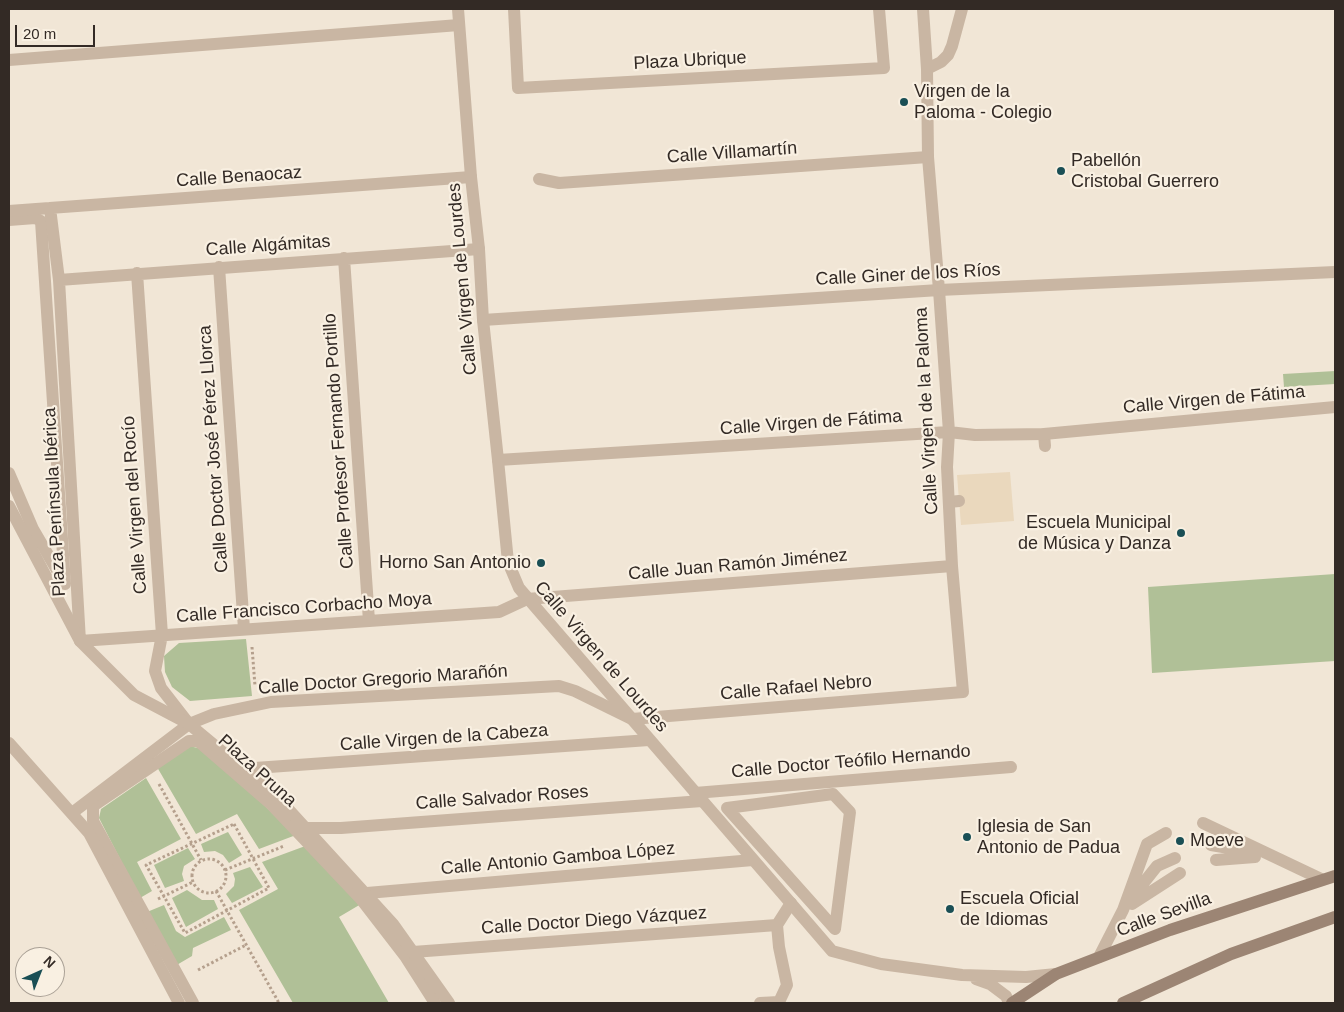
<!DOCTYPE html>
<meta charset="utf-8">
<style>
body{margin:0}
#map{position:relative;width:1344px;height:1012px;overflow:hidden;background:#f1e6d6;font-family:Arial,sans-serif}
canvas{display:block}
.frame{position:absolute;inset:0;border:10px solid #332a25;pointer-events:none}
.north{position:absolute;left:15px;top:947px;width:50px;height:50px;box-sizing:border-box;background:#f9f0e2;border:1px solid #aaa196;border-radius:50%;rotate:44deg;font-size:14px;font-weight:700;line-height:20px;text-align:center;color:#332a25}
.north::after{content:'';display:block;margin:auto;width:18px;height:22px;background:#1a4f55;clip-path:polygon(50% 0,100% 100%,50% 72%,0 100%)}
.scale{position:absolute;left:15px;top:25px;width:80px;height:22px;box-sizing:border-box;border:2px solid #332a25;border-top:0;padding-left:6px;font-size:15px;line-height:18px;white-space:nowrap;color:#332a25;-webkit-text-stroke:4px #f9f0e2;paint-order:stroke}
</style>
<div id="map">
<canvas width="1344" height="1012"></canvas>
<div class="frame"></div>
<div class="north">N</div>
<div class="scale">20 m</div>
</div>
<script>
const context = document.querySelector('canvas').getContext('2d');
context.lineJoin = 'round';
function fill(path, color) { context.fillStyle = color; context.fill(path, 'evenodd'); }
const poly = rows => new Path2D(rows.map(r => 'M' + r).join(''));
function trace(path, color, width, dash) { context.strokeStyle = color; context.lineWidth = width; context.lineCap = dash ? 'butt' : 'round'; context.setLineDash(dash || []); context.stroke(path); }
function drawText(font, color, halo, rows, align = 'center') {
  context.font = font + ' Arial,sans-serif'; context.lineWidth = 4.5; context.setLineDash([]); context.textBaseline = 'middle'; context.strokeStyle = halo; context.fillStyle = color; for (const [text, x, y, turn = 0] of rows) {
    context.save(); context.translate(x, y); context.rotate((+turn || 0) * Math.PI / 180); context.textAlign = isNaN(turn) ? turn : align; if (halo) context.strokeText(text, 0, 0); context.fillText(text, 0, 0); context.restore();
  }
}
fill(poly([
 [1335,371,1335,384,1284,387,1283,374],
 [1335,574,1335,661,1152,673,1148,587],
 [246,639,252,696,190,701,172,687,165,672,164,656,179,643],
 [188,746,204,749,296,835,259,849,237,814,196,834,157,767],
 [146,778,181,839,137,862,152,891,140,898,99,818,101,809],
 [228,832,242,855,229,863,223,855,215,851,204,852,201,844],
 [308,845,361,904,339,917,389,1003,293,1003,239,910,278,889,262,862],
 [188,848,195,859,184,866,182,874,184,881,165,888,154,865],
 [250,867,263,887,232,903,226,894,234,886,235,879,233,873],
 [187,890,202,900,214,900,218,909,186,927,172,898],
 [164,905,176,931,185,937,224,917,231,930,193,948,192,956,175,966,147,912]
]), '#b0c097');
fill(poly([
 [1010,472,1014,521,961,525,957,475]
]), '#ead8bd');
trace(poly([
 [252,647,255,686],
 [159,784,201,860],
 [234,824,269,888,185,933,146,865,234,824],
 '192 876a17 17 0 1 1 34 0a17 17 0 1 1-34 0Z',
 [225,870,284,846],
 [216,891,279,1003],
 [158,899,193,882],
 [198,970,246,945]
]), '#b5a08d', 3, [2.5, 2.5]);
trace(poly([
 [1044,434,1045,446],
 [1203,823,1321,879],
 [1211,845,1253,852],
 [1216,860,1255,857],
 [1130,900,1157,866,1175,858],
 [1132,904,1180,873],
 [1099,957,1123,910,1147,844,1166,833]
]), '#c9b6a3', 12);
trace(poly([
 [514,9,518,88,884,68,879,9],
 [9,220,35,218,41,221,65,584,33,529,9,473],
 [949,502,959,501],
 [833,794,850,812,835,929,727,808,833,794],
 [193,1003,93,821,93,806,189,741,198,741,272,805,361,899,405,956,435,1003]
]), '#c9b6a3', 12);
trace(poly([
 [9,60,459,25],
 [539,179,559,183,928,157],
 [50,208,59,280,80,641,499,612,527,599,952,566],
 [9,211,471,177],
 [344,258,369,621],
 [219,267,244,629],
 [137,273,162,635,155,671,161,688,189,724],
 [59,280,479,249],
 [498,460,949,432,975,435,1044,434,1335,407],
 [9,743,89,833,179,1003],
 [241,769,649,740],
 [695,793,1011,767],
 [72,813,189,724,214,714,271,702,559,686,575,691,632,719,963,692,952,566,947,467,949,432,939,290,483,320],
 [305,828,341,828,702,801],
 [367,893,753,860],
 [413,952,777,925],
 [760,1003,779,1002,787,985,779,947,777,925,791,903]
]), '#c9b6a3', 12);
trace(poly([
 [458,9,471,177,479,249,483,320,498,460,508,562,519,588,832,951,881,964,962,975,1026,977,1056,974],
 [923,9,927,69,928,157,939,290,1335,272],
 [927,69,941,62,948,55,952,46,962,9],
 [9,506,80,641,134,695,189,724,279,799,393,924,449,1003],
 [976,979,990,984,1006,996,1009,1003]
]), '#c9b6a3', 12);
trace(poly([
 [1012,1003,1056,974,1170,930,1335,876],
 [1123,1003,1231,954,1335,917]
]), '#9c8574', 12);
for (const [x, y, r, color] of [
 [904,102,5,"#1a4f55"],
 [1061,171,5,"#1a4f55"],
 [1181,533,5,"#1a4f55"],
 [541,563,5,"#1a4f55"],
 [967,837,5,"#1a4f55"],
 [1180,841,5,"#1a4f55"],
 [950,909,5,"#1a4f55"]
]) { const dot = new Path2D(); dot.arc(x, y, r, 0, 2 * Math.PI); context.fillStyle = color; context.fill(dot); trace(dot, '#f9f0e2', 2); }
drawText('18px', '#332a25', '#f9f0e2', [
 ["Plaza Ubrique",690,61,-3],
 ["Calle Villamartín",732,153,-4],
 ["Calle Benaocaz",239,177,-4],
 ["Calle Algámitas",268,246,-4],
 ["Calle Giner de los Ríos",908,275,-3],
 ["Calle Virgen de Lourdes",463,279,-95],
 ["Calle Virgen de Fátima",1214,400,-5],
 ["Calle Virgen de la Paloma",927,411,-93],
 ["Calle Virgen de Fátima",811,423,-4],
 ["Calle Profesor Fernando Portillo",339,441,-94],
 ["Calle Doctor José Pérez Llorca",214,449,-94],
 ["Plaza Península Ibérica",55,502,-93],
 ["Calle Virgen del Rocío",135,505,-94],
 ["Calle Juan Ramón Jiménez",738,565,-5],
 ["Calle Francisco Corbacho Moya",304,608,-4],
 ["Calle Virgen de Lourdes",601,657,49],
 ["Calle Doctor Gregorio Marañón",383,680,-4],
 ["Calle Rafael Nebro",796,688,-5],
 ["Calle Virgen de la Cabeza",444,738,-4],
 ["Calle Doctor Teófilo Hernando",851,762,-5],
 ["Plaza Pruna",257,771,42],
 ["Calle Salvador Roses",502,798,-4],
 ["Calle Antonio Gamboa López",558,859,-5],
 ["Calle Sevilla",1164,915,-20],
 ["Calle Doctor Diego Vázquez",594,921,-4]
]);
drawText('18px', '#332a25', '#f9f0e2', [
 ["Virgen de la",914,92],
 ["Paloma - Colegio",914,113],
 ["Pabellón",1071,161],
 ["Cristobal Guerrero",1071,182],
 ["Escuela Municipal",1171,523,"right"],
 ["de Música y Danza",1171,544,"right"],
 ["Horno San Antonio",531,563,"right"],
 ["Iglesia de San",977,827],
 ["Antonio de Padua",977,848],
 ["Moeve",1190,841],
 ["Escuela Oficial",960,899],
 ["de Idiomas",960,920]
], 'left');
</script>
